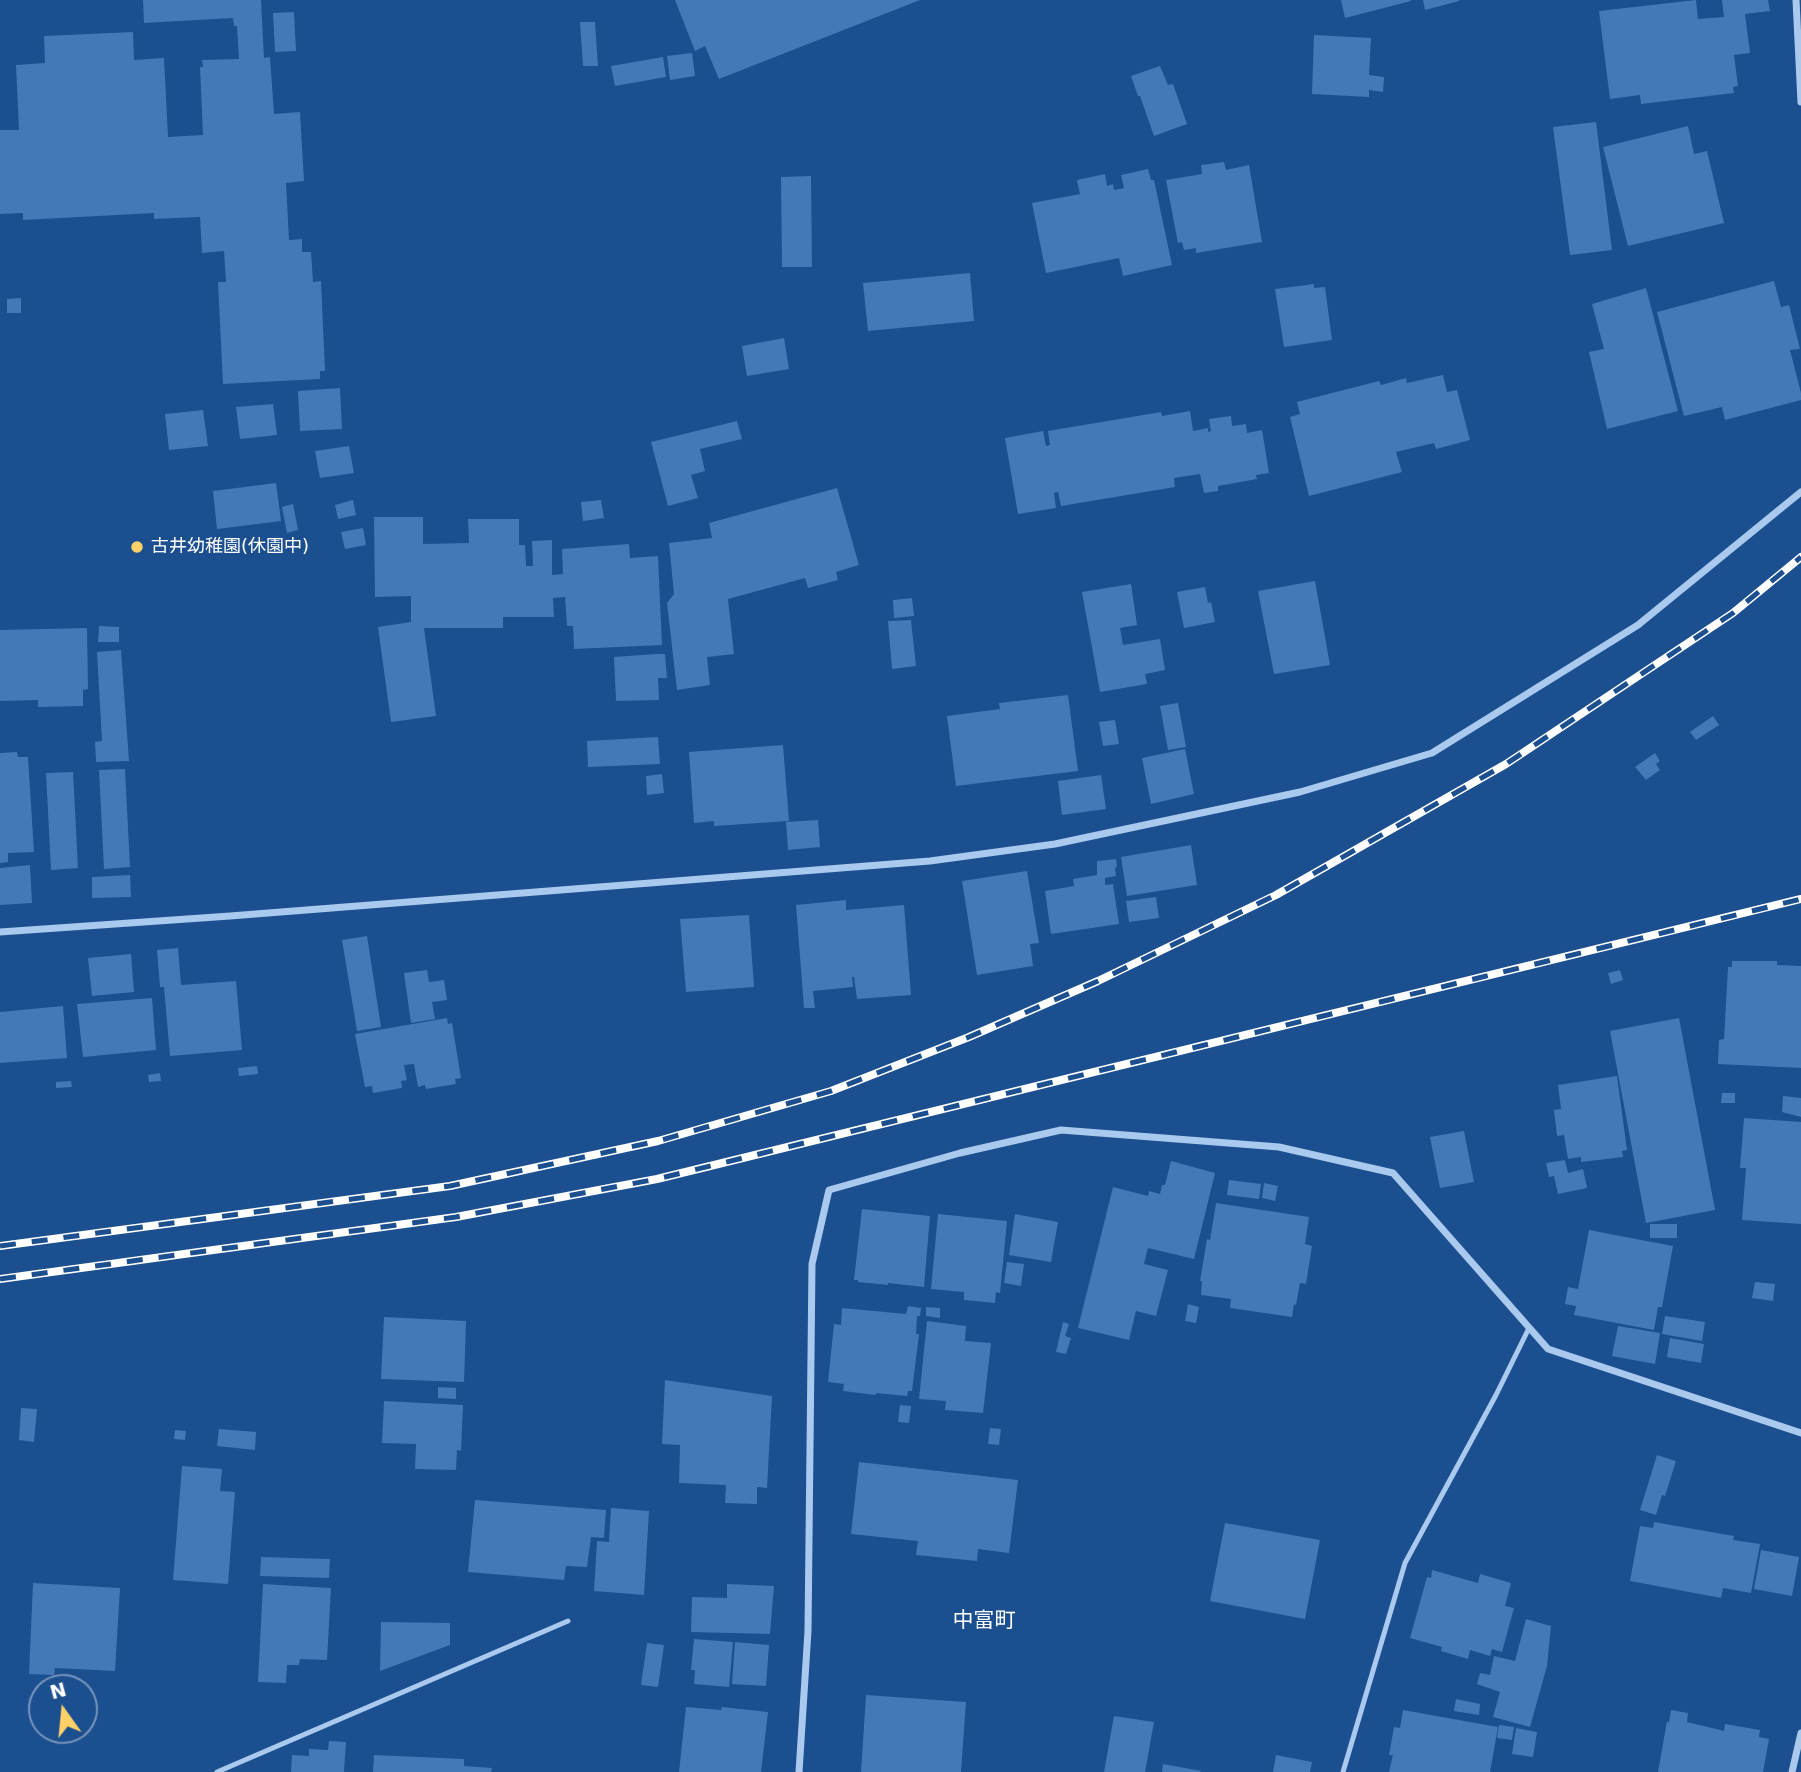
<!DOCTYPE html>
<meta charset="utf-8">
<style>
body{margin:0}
#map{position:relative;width:1801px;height:1772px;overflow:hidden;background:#1b4f8f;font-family:"DejaVu Sans",sans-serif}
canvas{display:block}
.north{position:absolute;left:28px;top:1674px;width:70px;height:70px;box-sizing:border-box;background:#1b4f8f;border:2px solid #7695bc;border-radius:50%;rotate:345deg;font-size:19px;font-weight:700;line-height:28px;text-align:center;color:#fff}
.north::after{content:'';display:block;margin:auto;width:24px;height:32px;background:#ffd166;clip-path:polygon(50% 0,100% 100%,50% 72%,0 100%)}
</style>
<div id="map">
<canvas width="1801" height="1772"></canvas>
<div class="north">N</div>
</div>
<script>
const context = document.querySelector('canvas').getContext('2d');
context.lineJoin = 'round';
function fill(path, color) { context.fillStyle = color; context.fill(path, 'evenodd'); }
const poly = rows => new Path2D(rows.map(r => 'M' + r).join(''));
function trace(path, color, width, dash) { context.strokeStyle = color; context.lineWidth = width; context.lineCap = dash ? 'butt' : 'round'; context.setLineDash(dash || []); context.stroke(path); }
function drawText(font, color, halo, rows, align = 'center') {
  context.font = font + ' "DejaVu Sans","Noto Sans JP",sans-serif'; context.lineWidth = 5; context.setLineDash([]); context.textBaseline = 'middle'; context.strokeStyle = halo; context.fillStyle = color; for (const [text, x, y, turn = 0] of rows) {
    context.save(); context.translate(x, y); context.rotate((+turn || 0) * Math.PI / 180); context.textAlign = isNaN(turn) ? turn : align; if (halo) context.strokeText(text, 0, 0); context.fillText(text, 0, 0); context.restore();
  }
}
fill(poly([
 [143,0,261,0,264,58,270,57,274,114,300,112,304,181,286,183,289,240,302,239,302,252,311,252,313,282,321,281,325,371,320,371,320,379,223,384,218,282,226,282,224,251,202,253,200,217,154,219,154,213,23,220,23,213,0,214,0,130,19,130,16,65,45,63,44,36,133,32,134,60,164,58,168,137,203,135,200,67,203,67,202,60,239,59,237,26,234,26,233,18,144,23],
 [675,0,920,0,719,79,705,46,695,51],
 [1341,0,1410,0,1411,1,1345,18],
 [1423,0,1459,0,1459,1,1425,10],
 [1696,0,1698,19,1724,17,1722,0,1768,0,1770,11,1745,14,1750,53,1734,55,1738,86,1733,87,1734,93,1641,104,1640,95,1610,99,1599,11],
 [294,12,296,51,275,52,273,13],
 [580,22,595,22,598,66,583,66],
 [1314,35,1371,38,1369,75,1384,77,1383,92,1369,90,1369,97,1312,94],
 [692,53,695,76,670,80,667,56],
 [663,57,666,77,615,86,611,66],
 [1160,66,1168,85,1173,84,1187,124,1154,136,1140,96,1138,96,1131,76],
 [1596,122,1612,250,1570,255,1553,127],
 [1688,126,1694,154,1707,151,1724,223,1628,246,1603,147],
 [1224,162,1226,170,1249,165,1262,242,1196,253,1196,248,1184,250,1182,242,1178,243,1166,180,1202,174,1201,165],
 [1148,169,1151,180,1154,180,1172,265,1123,276,1119,258,1046,273,1032,203,1080,194,1077,180,1105,174,1107,186,1113,184,1114,190,1124,188,1121,175],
 [811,176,812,267,782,267,781,177],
 [970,273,974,321,868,331,863,283],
 [1774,281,1781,307,1789,305,1800,349,1790,350,1801,393,1801,400,1725,420,1722,407,1684,416,1657,312],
 [1314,284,1314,288,1325,287,1332,340,1284,347,1275,289],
 [1646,288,1678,411,1607,429,1589,352,1604,349,1592,304],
 [21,298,21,313,7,313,7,299],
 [784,338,789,369,747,376,742,346],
 [1443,375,1447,392,1457,390,1470,440,1436,449,1434,443,1396,452,1402,472,1309,496,1290,417,1300,414,1297,402,1379,381,1381,385,1406,378,1407,383],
 [340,388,342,429,300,431,298,391],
 [273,404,277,435,240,439,236,407],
 [203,410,208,446,169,450,165,414],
 [1190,411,1193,431,1208,428,1208,432,1211,431,1209,419,1231,416,1232,426,1246,424,1247,433,1262,430,1269,473,1256,475,1257,479,1218,486,1218,491,1204,493,1200,474,1174,478,1175,487,1061,506,1058,492,1054,493,1056,508,1018,514,1005,438,1043,431,1046,446,1050,445,1048,431,1161,412,1162,416],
 [737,421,742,439,700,449,705,471,691,475,698,498,668,506,651,442],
 [349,446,354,473,320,478,315,451],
 [276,483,281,521,217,529,213,491],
 [837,488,859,565,836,572,838,580,808,588,805,578,728,599,734,654,707,657,710,685,677,690,667,603,674,594,669,543,712,538,709,523],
 [353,500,356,515,338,519,335,505],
 [601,500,604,518,583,521,581,502],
 [293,504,298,530,287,533,282,507],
 [374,517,423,517,423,544,469,543,468,519,519,519,519,545,525,545,526,566,533,566,532,541,552,540,552,575,563,574,562,549,629,544,630,558,658,556,662,645,574,649,573,626,567,626,565,597,553,598,554,617,503,617,503,628,424,628,436,716,391,722,378,627,411,622,411,596,375,597],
 [363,528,366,545,345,549,341,532],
 [1315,581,1330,665,1274,674,1258,591],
 [1131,584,1137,625,1120,628,1123,645,1160,639,1165,670,1145,674,1147,684,1100,692,1082,592],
 [1205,587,1208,603,1211,602,1215,622,1184,628,1177,592],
 [912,598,914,616,894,618,893,600],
 [911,620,916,666,892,669,888,621],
 [99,626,119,627,119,642,98,642],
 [87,628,88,689,83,690,83,706,38,707,38,700,0,701,0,630],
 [121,650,129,761,96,762,95,742,102,741,97,652],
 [656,654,665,654,667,678,658,678,659,700,616,701,614,657],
 [1068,695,1078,771,956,786,947,716,1000,709,999,703],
 [1178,703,1186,747,1168,750,1160,706],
 [1713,716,1719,725,1696,740,1690,732],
 [1115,720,1119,744,1103,746,1099,722],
 [658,737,660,764,588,767,587,741],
 [783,745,789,821,714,826,714,821,694,823,689,752],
 [1185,749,1194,794,1151,804,1142,758],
 [17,752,18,757,28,757,34,852,8,853,8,862,0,863,0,753],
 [1655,753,1660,761,1656,764,1660,770,1646,780,1635,767],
 [125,769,130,867,104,869,99,770],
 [73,772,78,868,51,870,46,773],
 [662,774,664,793,647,795,646,776],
 [1101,775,1106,809,1062,815,1058,781],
 [818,820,820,847,788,850,786,822],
 [1191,845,1197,885,1127,896,1121,857],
 [1116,859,1117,867,1115,868,1116,876,1105,878,1105,885,1113,884,1119,924,1051,934,1045,891,1074,886,1073,879,1097,875,1097,861],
 [30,865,32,903,0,905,0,868],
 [1027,871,1039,943,1030,944,1033,966,977,975,962,881],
 [130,875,131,897,92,898,92,877],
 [1156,897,1159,918,1129,922,1126,901],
 [846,900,846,910,904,905,911,995,857,999,854,977,852,977,853,987,813,991,815,1008,804,1008,796,905],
 [749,915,754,987,686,992,680,919],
 [367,936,381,1027,357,1031,342,940],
 [178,948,181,985,236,981,242,1050,170,1056,164,987,160,987,157,950],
 [131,954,134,992,92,996,88,958],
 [1732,961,1777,961,1777,965,1801,966,1801,1068,1718,1064,1719,1040,1724,1039,1728,967,1732,967],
 [427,970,429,982,444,980,447,1000,432,1002,435,1019,411,1023,404,973],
 [1620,970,1623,980,1611,984,1608,973],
 [152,998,156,1050,83,1057,77,1004],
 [63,1006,67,1058,0,1063,0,1012],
 [447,1018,448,1024,452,1023,461,1078,455,1079,456,1084,426,1089,425,1085,418,1087,414,1064,404,1065,407,1080,401,1081,402,1088,373,1093,372,1086,365,1087,355,1034],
 [1679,1018,1715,1210,1646,1223,1610,1031],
 [257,1066,258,1074,239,1076,238,1068],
 [160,1073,161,1081,149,1082,148,1075],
 [1617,1076,1627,1150,1622,1151,1623,1157,1581,1162,1581,1157,1568,1159,1564,1135,1557,1136,1554,1110,1561,1109,1558,1085],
 [71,1081,72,1087,56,1088,56,1082],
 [1722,1093,1735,1093,1735,1103,1721,1103],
 [1783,1096,1801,1098,1801,1117,1782,1112],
 [1744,1118,1801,1122,1801,1224,1742,1220,1746,1168,1740,1168],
 [1464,1131,1474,1182,1440,1188,1430,1137],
 [1565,1160,1568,1173,1583,1169,1587,1188,1558,1194,1554,1176,1549,1177,1546,1163],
 [1171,1161,1215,1173,1194,1259,1148,1248,1144,1264,1168,1270,1156,1316,1136,1311,1129,1340,1078,1328,1113,1187,1148,1196,1149,1191,1160,1194,1162,1185,1165,1185],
 [1229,1180,1261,1184,1259,1199,1227,1195],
 [1264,1183,1278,1186,1275,1201,1262,1198],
 [1216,1203,1309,1217,1305,1244,1312,1246,1306,1284,1300,1283,1296,1305,1294,1304,1292,1317,1230,1308,1231,1299,1201,1295,1202,1281,1200,1281,1207,1239,1210,1240],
 [862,1209,930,1216,924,1287,888,1283,888,1285,858,1282,858,1280,854,1280],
 [938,1214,1007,1221,1000,1293,996,1292,995,1303,964,1300,964,1292,931,1289],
 [1015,1214,1058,1222,1051,1262,1009,1255],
 [1650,1224,1677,1224,1677,1238,1650,1238],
 [1589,1230,1673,1246,1662,1307,1658,1307,1654,1330,1574,1315,1576,1306,1565,1304,1568,1287,1578,1289],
 [1007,1262,1024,1264,1021,1286,1004,1283],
 [1755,1282,1775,1284,1773,1301,1752,1298],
 [1188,1304,1199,1307,1196,1323,1185,1321],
 [908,1306,921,1308,920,1316,917,1316,916,1334,919,1334,912,1391,908,1391,907,1396,876,1393,876,1395,843,1391,844,1384,828,1382,834,1324,841,1325,842,1308,906,1314],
 [926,1307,940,1308,940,1318,926,1316],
 [1665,1316,1705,1322,1702,1341,1662,1334],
 [384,1317,466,1321,464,1382,381,1379],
 [927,1321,966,1326,965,1341,991,1343,983,1413,945,1410,946,1401,919,1399],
 [1063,1322,1069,1324,1065,1336,1071,1338,1066,1354,1056,1352],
 [1618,1326,1660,1333,1655,1364,1612,1356],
 [1670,1338,1704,1344,1701,1363,1667,1357],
 [665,1380,772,1396,767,1488,757,1487,757,1504,725,1503,726,1485,679,1483,680,1445,662,1444],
 [438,1387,456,1388,456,1399,438,1398],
 [384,1401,463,1405,461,1451,457,1450,456,1470,415,1469,416,1444,382,1443],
 [900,1405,911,1406,909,1423,898,1422],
 [21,1408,37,1409,34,1442,19,1440],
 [990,1428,1001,1429,999,1445,988,1444],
 [219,1429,256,1432,255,1450,217,1446],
 [175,1430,186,1431,185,1440,174,1439],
 [1657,1455,1676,1461,1665,1496,1662,1495,1656,1515,1640,1510],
 [859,1462,1018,1480,1009,1553,978,1549,977,1561,916,1555,918,1541,851,1534],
 [182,1466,222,1469,220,1491,235,1492,228,1584,173,1580],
 [475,1500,606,1510,604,1538,591,1537,587,1567,566,1566,564,1580,468,1572],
 [611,1508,649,1511,644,1595,594,1591,597,1541,609,1542],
 [1654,1522,1734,1536,1733,1540,1760,1544,1751,1593,1723,1588,1721,1598,1630,1581,1640,1526,1653,1528],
 [1225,1523,1320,1540,1305,1619,1210,1601],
 [1761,1550,1799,1557,1792,1596,1754,1589],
 [261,1557,330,1559,329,1578,260,1576],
 [1432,1570,1478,1583,1480,1574,1511,1583,1505,1606,1514,1608,1502,1652,1492,1649,1490,1656,1470,1650,1468,1659,1441,1651,1442,1647,1410,1638,1427,1577,1431,1578],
 [33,1583,120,1588,115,1671,55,1668,54,1675,29,1674],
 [263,1584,331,1588,327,1660,300,1659,299,1665,287,1665,286,1683,258,1682],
 [727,1584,774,1586,770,1634,691,1632,692,1597,727,1598],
 [1526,1619,1551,1626,1547,1666,1530,1727,1493,1717,1500,1692,1477,1684,1480,1673,1490,1675,1494,1656,1515,1661],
 [381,1622,450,1623,450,1645,380,1671],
 [694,1639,733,1642,729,1687,694,1684,695,1670,691,1670],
 [735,1642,769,1645,766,1686,732,1684],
 [647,1643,664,1645,658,1687,641,1685],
 [866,1695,966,1702,961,1772,861,1772],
 [1456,1699,1480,1704,1479,1715,1454,1711],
 [686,1707,721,1710,722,1707,768,1712,761,1772,679,1772],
 [1403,1710,1498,1727,1490,1772,1389,1772,1393,1755,1389,1755,1394,1727,1400,1728],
 [1671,1710,1688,1713,1687,1722,1724,1731,1725,1724,1760,1730,1759,1737,1769,1739,1763,1772,1658,1772,1667,1721,1669,1723],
 [1114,1716,1154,1722,1145,1772,1104,1772],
 [1499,1725,1514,1727,1512,1740,1497,1738],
 [1516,1728,1537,1732,1533,1757,1512,1754],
 [329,1741,346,1742,344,1772,291,1772,292,1755,309,1756,309,1749,328,1750],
 [374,1755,464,1759,464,1766,492,1768,491,1772,373,1772],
 [1276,1755,1312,1762,1310,1772,1273,1772],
 [1163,1764,1201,1771,1200,1772,1162,1772]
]), '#4478b7');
trace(poly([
 [217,1772,568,1621],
 [1343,1772,1405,1563,1496,1395,1529,1328]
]), '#a9c9ee', 5);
trace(poly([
 [1796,0,1801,102],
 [0,932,230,916,930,861,1055,844,1300,792,1432,753,1638,625,1801,492],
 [799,1772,808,1631,812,1264,829,1190,960,1153,1061,1130,1279,1147,1393,1173,1548,1349,1801,1433],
 [1792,1772,1801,1733]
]), '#a9c9ee', 7);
const rail = poly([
 [0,1246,450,1186,658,1141,831,1091,969,1037,1098,981,1276,895,1506,764,1733,613,1801,557],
 [0,1279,456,1217,657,1179,1801,899]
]);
trace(rail, '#fff', 8);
trace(rail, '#1b4f8f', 5, [16]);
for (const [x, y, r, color] of [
 [137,547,7,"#ffd166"]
]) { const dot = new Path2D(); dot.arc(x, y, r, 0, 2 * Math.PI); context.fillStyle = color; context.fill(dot); trace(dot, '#1b4f8f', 2.5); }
drawText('18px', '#fff', '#1b4f8f', [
 ["古井幼稚園(休園中)",151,547]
], 'left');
drawText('21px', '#fff', '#1b4f8f', [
 ["中富町",984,1622]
]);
</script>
